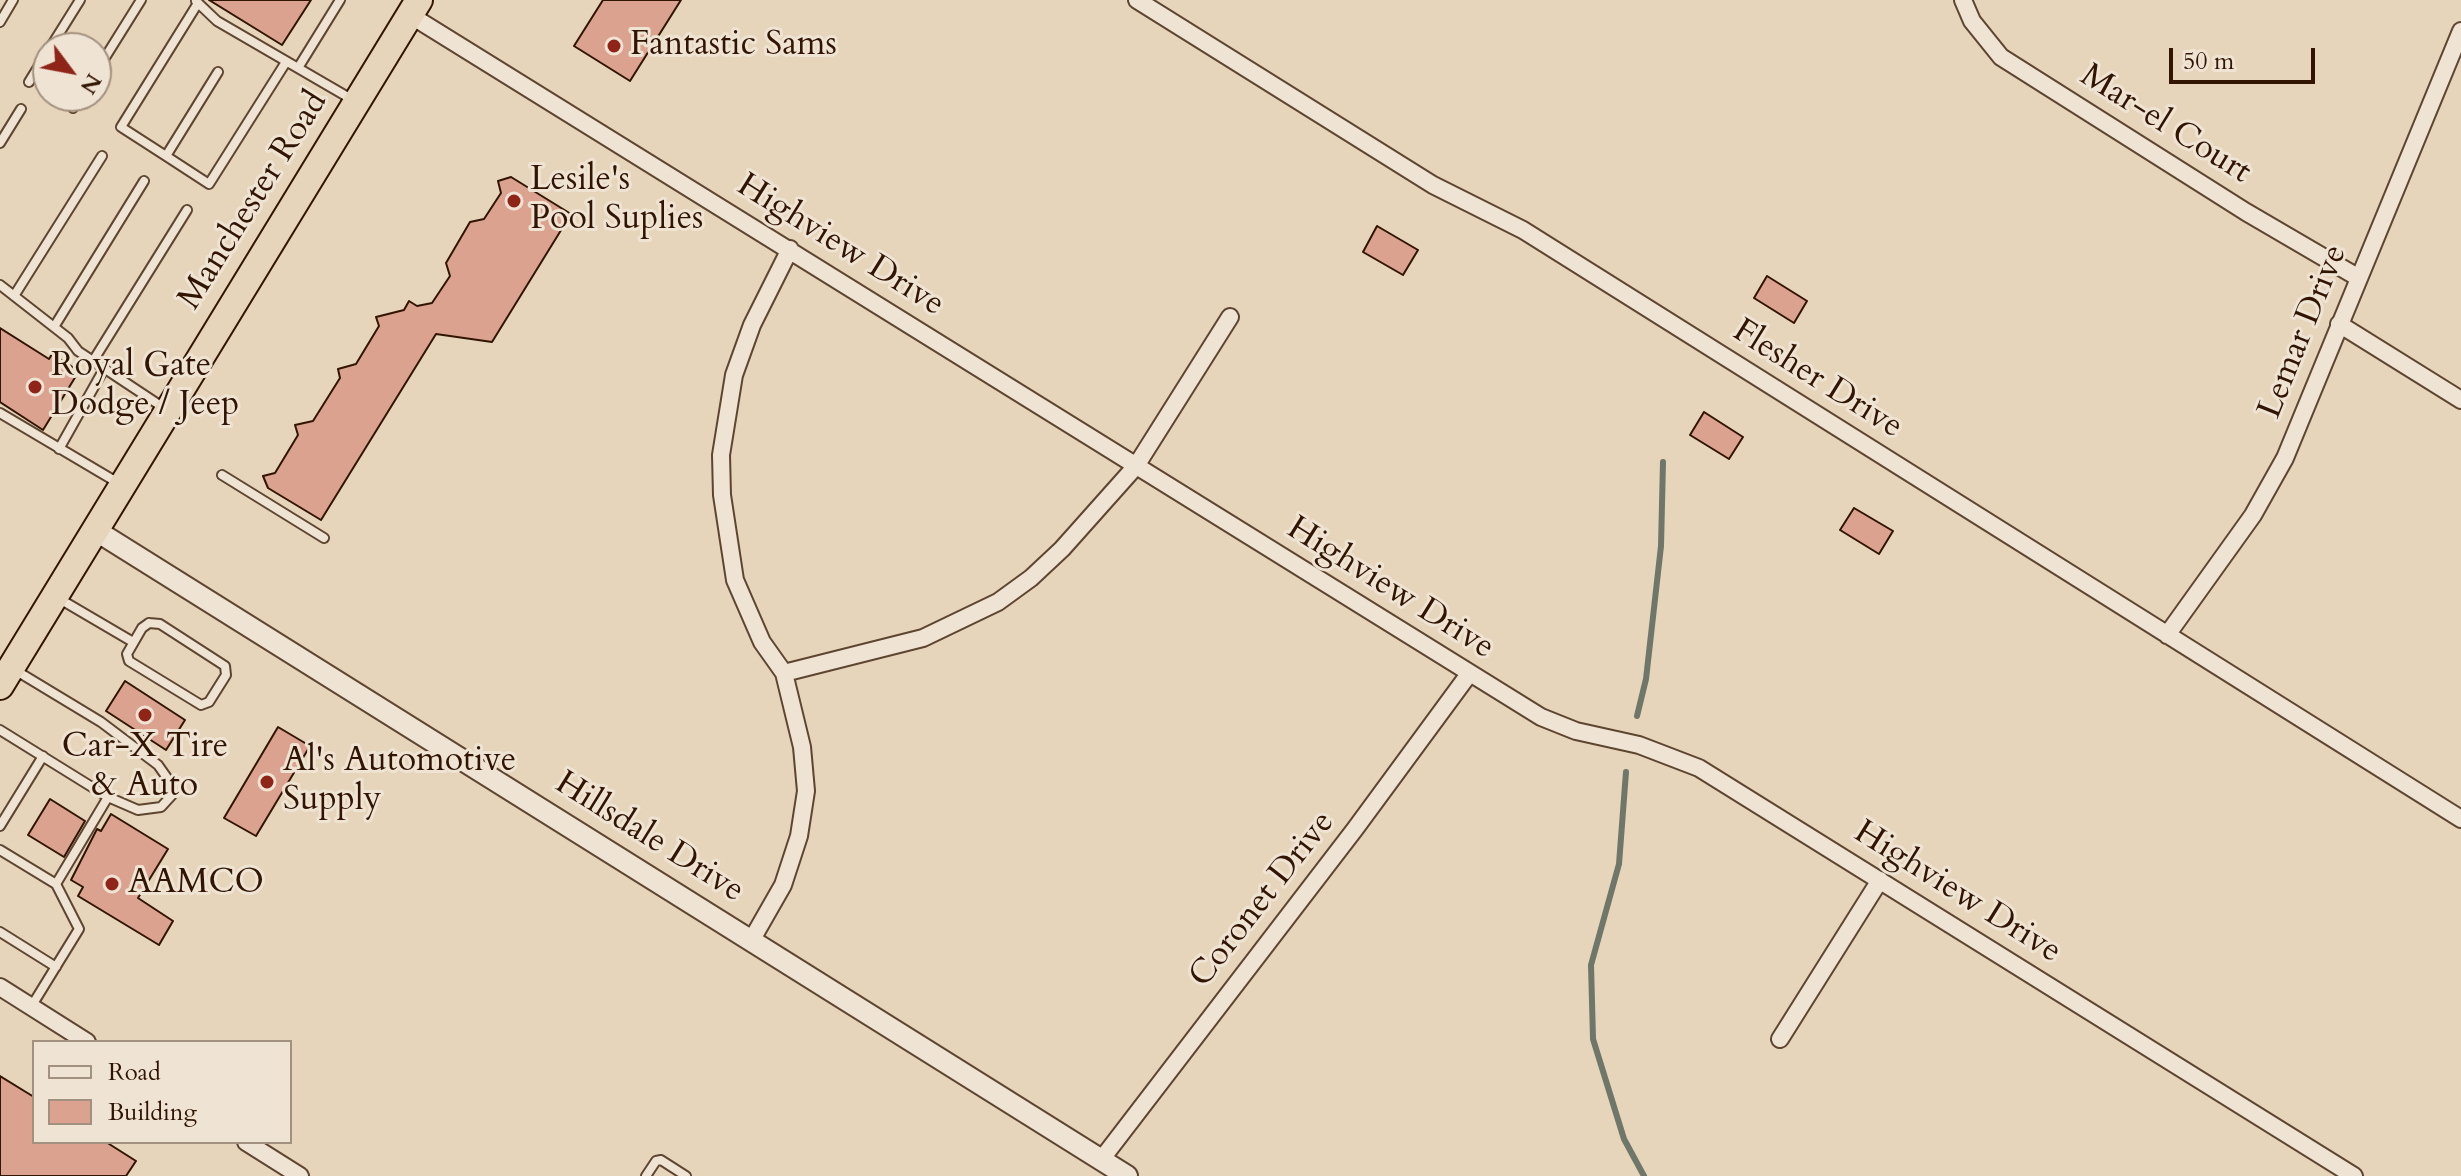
<!DOCTYPE html>
<style>
body{margin:0}
#map{position:relative;width:2461px;height:1176px;overflow:hidden;background:#e6d4bb;font-family:Cardo,serif}
canvas{display:block}
.legend{position:absolute;left:32px;top:1040px;width:260px;height:104px;box-sizing:border-box;background:#efe3d3;border:2px solid #a3917f;margin:0;padding:10px 14px;list-style:none;font-size:24px;color:#311502}
.legend li{display:flex;align-items:center;gap:16px;height:40px}
.legend b{width:40px;border:2px solid #a3917f}
.north{position:absolute;left:32px;top:32px;width:80px;height:80px;box-sizing:border-box;background:#efe3d3;border:2px solid #a3917f;border-radius:50%;rotate:122deg;font-size:22px;font-weight:700;line-height:32px;text-align:center;color:#311502}
.north::after{content:'';display:block;margin:auto;width:28px;height:36px;background:#8f2418;clip-path:polygon(50% 0,100% 100%,50% 72%,0 100%)}
.scale{position:absolute;left:2169px;top:48px;width:146px;height:36px;box-sizing:border-box;border:4px solid #311502;border-top:0;padding-left:10px;font-size:24px;line-height:28px;white-space:nowrap;color:#311502;-webkit-text-stroke:6px #efe3d3;paint-order:stroke}
</style>
<div id="map">
<canvas width="2461" height="1176"></canvas>
<ul class="legend">
<li><b style="height:10px;background:#efe3d3"></b>Road</li>
<li><b style="height:22px;background:#daa28f"></b>Building</li>
</ul>
<div class="north">N</div>
<div class="scale">50 m</div>
</div>
<script>
const context = document.querySelector('canvas').getContext('2d');
context.lineJoin = 'round';
const poly = rows => new Path2D(rows.map(r => 'M' + r).join(''));
function trace(path, color, width, dash) { context.strokeStyle = color; context.lineWidth = width; context.lineCap = dash ? 'butt' : 'round'; context.setLineDash(dash || []); context.stroke(path); }
function fill(path, color) { context.fillStyle = color; context.fill(path, 'evenodd'); }
function drawText(font, color, halo, rows, align = 'center') {
  context.font = font + ' Cardo,serif'; context.lineWidth = 6; context.setLineDash([]); context.textBaseline = 'middle'; context.strokeStyle = halo; context.fillStyle = color; for (const [text, x, y, turn = 0] of rows) {
    context.save(); context.translate(x, y); context.rotate((+turn || 0) * Math.PI / 180); context.textAlign = isNaN(turn) ? turn : align; if (halo) context.strokeText(text, 0, 0); context.fillText(text, 0, 0); context.restore();
  }
}
trace(poly([
 [1637,716,1646,679,1661,546,1663,462],
 [1626,772,1619,864,1591,965,1593,1039,1624,1139,1644,1176]
]), '#6e7769', 6);
const building = poly([
 [209,0,311,0,282,45,209,0],
 [603,0,681,0,630,81,574,46,603,0],
 [511,177,571,214,492,342,436,334,321,520,268,488,263,476,275,473,298,435,295,425,313,421,340,378,338,369,356,364,379,326,376,317,404,310,409,301,417,306,432,303,450,276,446,263,470,222,484,219,501,193,498,181,511,177],
 [1377,226,1418,250,1403,275,1363,252,1377,226],
 [1767,276,1807,301,1794,323,1754,298,1767,276],
 [0,328,49,359,52,354,79,371,43,430,0,402,0,328],
 [1704,412,1743,437,1729,459,1690,435,1704,412],
 [1854,508,1893,531,1879,554,1840,530,1854,508],
 [125,681,185,720,166,750,106,711,125,681],
 [278,727,310,746,256,836,224,818,278,727],
 [50,799,85,821,64,857,28,835,50,799],
 [111,814,168,849,138,898,173,921,159,945,78,896,83,887,71,880,97,829,101,831,111,814],
 [0,1076,34,1097,34,1142,106,1142,136,1161,126,1176,0,1176,0,1076]
]);
fill(building, '#daa28f');
trace(building, '#311502', 2);
const service = poly([
 [196,1,217,21,353,100],
 [0,22,13,0],
 [50,48,80,0],
 [298,68,340,0],
 [96,72,141,0],
 [218,72,166,156,209,184,286,62],
 [29,82,48,51],
 [73,108,81,96],
 [0,143,21,109],
 [166,156,121,127,198,3],
 [0,285,68,338,78,351,164,408],
 [14,296,102,156],
 [54,327,144,181],
 [93,361,187,210],
 [0,413,120,484],
 [59,449,104,369],
 [222,475,324,538],
 [58,598,133,642],
 [149,623,160,624,225,666,226,675,209,702,201,705,129,661,127,654,142,628,149,623],
 [15,670,101,722,158,765,170,782,172,795,161,807,138,810,108,797],
 [0,730,108,797,56,884,0,850],
 [0,826,43,756],
 [0,932,56,967],
 [31,1007,79,929,56,884],
 [646,1176,656,1161,661,1160,686,1176]
]);
const minor = poly([
 [1137,0,1433,185,1523,230,2461,819],
 [1963,0,1972,21,2001,57,2246,212,2359,278],
 [410,15,1541,717,1576,731,1639,745,1699,768,2354,1176],
 [2339,324,2461,400],
 [2167,635,2253,515,2285,458,2461,31],
 [784,673,923,638,998,602,1031,578,1062,549,1136,466,1230,317],
 [751,941,783,885,799,836,806,791,802,747,784,673,762,642,735,580,722,495,721,455,734,375,752,325,790,249],
 [0,987,87,1042],
 [1780,1039,1880,880],
 [246,1142,300,1176],
 [1101,1160,1355,829,1469,674]
]);
const tertiary = poly([
 [95,530,1127,1176]
]);
const trunk = poly([
 [0,686,419,0]
]);
trace(service, '#5e4530', 12);
trace(minor, '#5e4530', 20);
trace(tertiary, '#5e4530', 24);
trace(trunk, '#311502', 30);
trace(service, '#efe3d3', 8);
trace(minor, '#efe3d3', 16);
trace(tertiary, '#efe3d3', 20);
trace(trunk, '#e6d4bb', 26);
for (const [x, y, r, color] of [
 [614,46,8,"#8f2418"],
 [514,201,8,"#8f2418"],
 [35,387,8,"#8f2418"],
 [145,715,8,"#8f2418"],
 [267,782,8,"#8f2418"],
 [112,884,8,"#8f2418"]
]) { const dot = new Path2D(); dot.arc(x, y, r, 0, 2 * Math.PI); context.fillStyle = color; context.fill(dot); trace(dot, '#efe3d3', 3); }
drawText('34px', '#311502', '#efe3d3', [
 ["Fantastic Sams",630,46],
 ["Lesile's",530,181],
 ["Pool Suplies",530,220],
 ["Royal Gate",51,367],
 ["Dodge / Jeep",51,406],
 ["Car-X Tire",145,748,"center"],
 ["& Auto",145,787,"center"],
 ["Al's Automotive",283,762],
 ["Supply",283,801],
 ["AAMCO",128,884]
], 'left');
drawText('34px', '#311502', '#efe3d3', [
 ["Mar-el Court",2165,125,32],
 ["Manchester Road",254,201,-58],
 ["Highview Drive",840,246,32],
 ["Lemar Drive",2304,332,-68],
 ["Flesher Drive",1817,380,32],
 ["Highview Drive",1390,589,32],
 ["Hillsdale Drive",649,838,32],
 ["Highview Drive",1957,893,32],
 ["Coronet Drive",1263,900,-52]
]);
</script>
